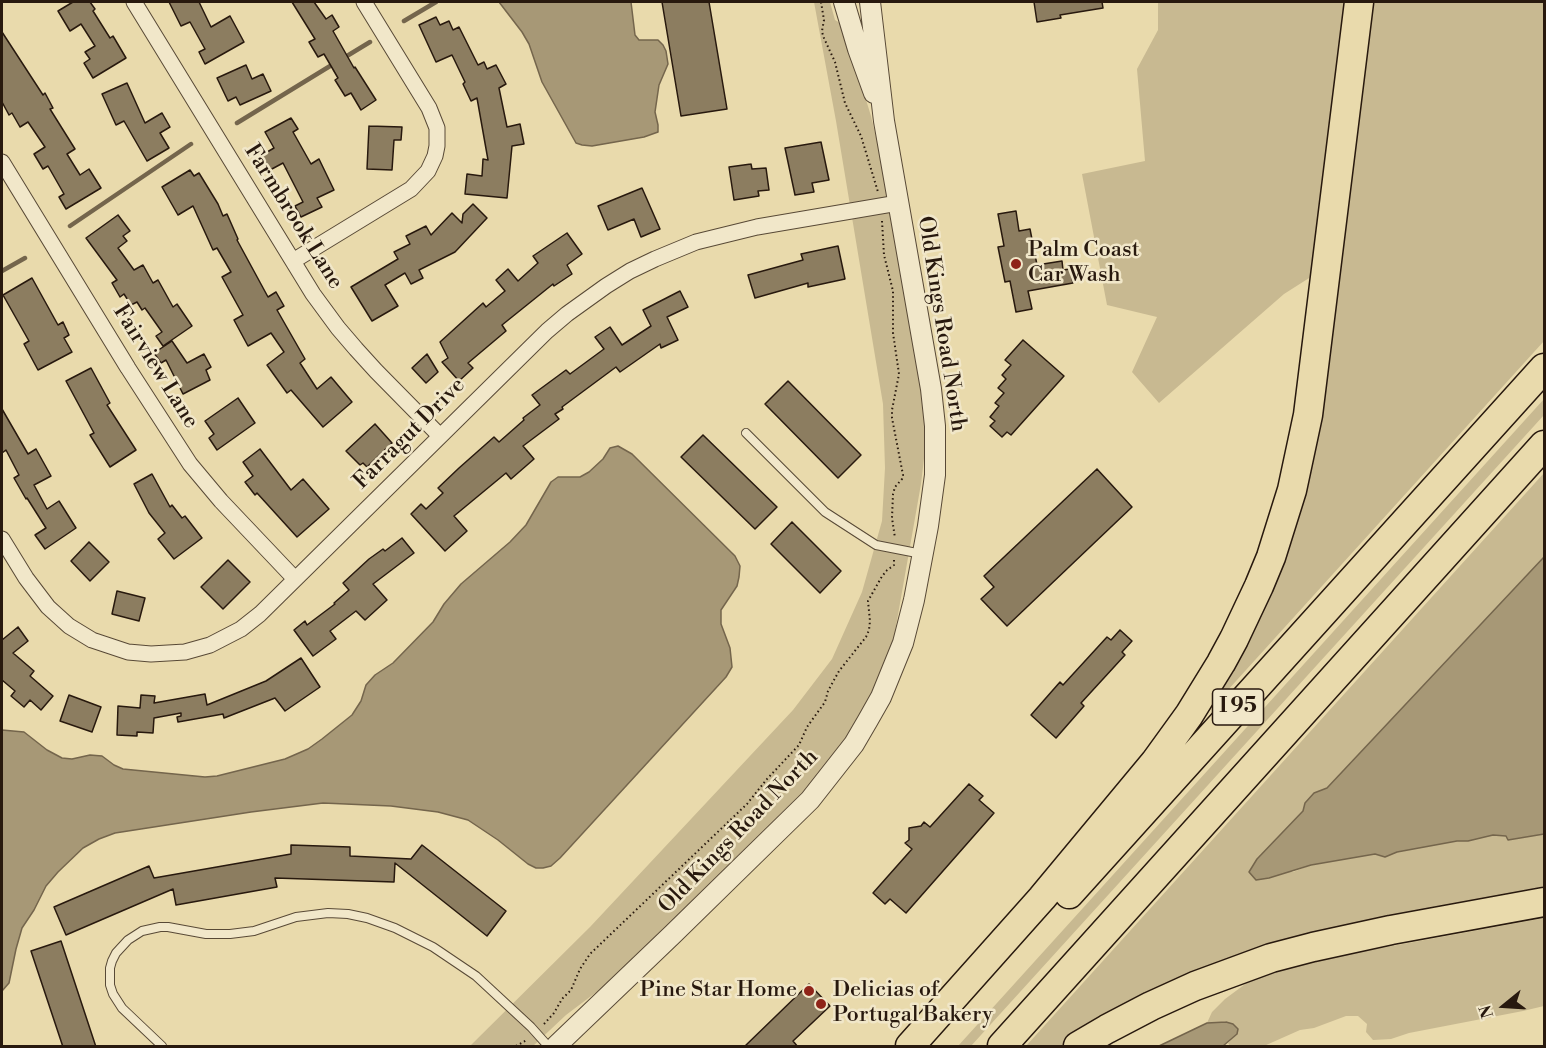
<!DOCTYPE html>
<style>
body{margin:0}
#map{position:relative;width:1546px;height:1048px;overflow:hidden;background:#e9daac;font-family:"Libre Bodoni",serif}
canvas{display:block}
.frame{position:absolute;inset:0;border:3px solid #28190e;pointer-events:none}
.north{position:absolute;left:1474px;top:976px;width:60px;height:60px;-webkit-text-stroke:4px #f1e7c9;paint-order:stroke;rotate:252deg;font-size:16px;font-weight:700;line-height:24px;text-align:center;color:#28190e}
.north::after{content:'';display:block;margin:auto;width:21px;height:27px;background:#28190e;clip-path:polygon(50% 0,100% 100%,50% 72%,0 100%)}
</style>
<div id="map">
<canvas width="1546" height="1048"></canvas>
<div class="frame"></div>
<div class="north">N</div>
</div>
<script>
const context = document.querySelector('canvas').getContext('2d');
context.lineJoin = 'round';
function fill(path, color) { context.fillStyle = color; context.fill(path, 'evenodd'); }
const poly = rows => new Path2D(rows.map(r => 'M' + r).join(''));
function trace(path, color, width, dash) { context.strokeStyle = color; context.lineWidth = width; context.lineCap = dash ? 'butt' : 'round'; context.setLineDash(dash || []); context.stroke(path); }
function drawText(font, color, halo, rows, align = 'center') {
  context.font = font + ' "Libre Bodoni",serif'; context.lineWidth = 5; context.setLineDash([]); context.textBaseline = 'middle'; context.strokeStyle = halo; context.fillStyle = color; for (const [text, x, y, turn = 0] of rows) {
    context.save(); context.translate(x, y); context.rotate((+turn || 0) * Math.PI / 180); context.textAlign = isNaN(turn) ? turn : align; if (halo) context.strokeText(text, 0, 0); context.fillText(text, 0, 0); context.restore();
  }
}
fill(poly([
 [814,2,830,2,835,20,843,25,871,116,881,158,924,408,926,430,925,450,921,484,893,643,878,683,848,735,812,784,789,810,619,975,566,1015,533,1046,470,1046,590,927,793,710,832,659,862,592,882,521,885,468,883,404,836,121],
 [1158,2,1350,2,1317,273,1284,294,1159,403,1132,372,1157,317,1107,305,1082,174,1145,161,1137,69,1158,30],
 [1364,2,1544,2,1544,341,1198,723,1278,553],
 [1544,399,1544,415,971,1046,958,1046],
 [1544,473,1544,557,1327,788,1314,794,1305,803,1303,811,1257,859,1293,872,1311,865,1375,854,1385,857,1397,852,1457,841,1468,841,1493,835,1506,836,1509,840,1544,834,1544,897,1370,928,1069,1046,1026,1046],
 [1544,918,1544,1006,1523,1011,1409,1033,1391,1039,1373,1040,1366,1032,1367,1024,1358,1016,1346,1016,1314,1028,1300,1030,1264,1046,1230,1046,1228,1043,1237,1034,1226,1022,1207,1023,1212,1012,1225,999,1248,982,1279,971,1327,958]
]), '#c8b991');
const water = poly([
 [499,2,631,2,635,35,639,40,658,40,663,45,666,51,668,64,659,85,655,112,658,125,658,132,644,137,592,146,582,145,576,143,542,82,529,44,522,32,499,2],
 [618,446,632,454,735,556,740,566,739,577,737,586,721,610,721,624,730,648,732,667,726,677,560,858,551,866,543,868,536,868,528,864,498,840,468,820,438,812,391,806,323,803,251,812,115,833,99,839,83,848,58,872,46,886,34,910,22,928,16,949,9,983,2,991,2,730,24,732,47,750,62,758,72,759,90,755,102,756,114,765,123,769,205,777,217,776,285,759,308,749,322,739,352,715,361,701,366,685,375,675,393,663,433,622,444,604,461,584,510,542,526,525,551,482,558,477,580,477,589,472,603,459,610,448,618,446],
 [1544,557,1544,834,1508,840,1506,836,1493,835,1468,841,1457,841,1397,852,1385,857,1375,854,1311,865,1269,878,1256,880,1249,872,1257,859,1303,811,1305,803,1314,793,1327,788,1544,557],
 [1226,1022,1233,1024,1238,1029,1237,1034,1223,1046,1159,1046,1207,1023,1226,1022]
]);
fill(water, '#a79876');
trace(water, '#74654c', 1.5);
trace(poly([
 [404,21,436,2],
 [342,59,370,42],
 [237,123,335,63],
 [70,226,191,144],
 [2,271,25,258]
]), '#74654c', 4.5);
const building = poly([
 [73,2,90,2,95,9,93,11,110,38,113,36,126,58,93,78,84,63,90,59,85,52,95,46,81,24,70,31,58,11,73,2],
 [169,2,199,2,211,27,230,16,244,42,205,64,199,52,205,49,190,22,181,26,169,2],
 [292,2,314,2,326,19,332,15,339,27,333,31,354,68,355,67,376,100,361,110,351,93,345,96,335,80,338,78,324,54,318,57,309,42,315,39,292,2],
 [662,2,709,2,727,109,681,116,662,2],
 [1034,2,1102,2,1103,8,1060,15,1061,18,1037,22,1034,2],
 [436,17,440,25,449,21,453,30,459,27,478,65,484,62,487,69,496,65,506,84,499,88,507,127,520,124,524,144,512,146,507,198,465,194,467,174,482,176,483,159,488,160,477,98,471,101,463,84,465,82,452,55,436,62,419,25,436,17],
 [2,32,43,95,45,93,53,108,50,109,75,149,67,154,80,175,89,169,101,188,66,209,59,197,64,194,48,166,43,169,34,154,45,147,28,122,20,127,12,113,9,115,2,102,2,32],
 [246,65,252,79,263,74,271,91,240,105,236,97,228,101,217,78,246,65],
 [127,83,145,123,162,113,170,127,160,133,169,148,147,161,124,121,116,125,102,94,127,83],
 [291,118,298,129,293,132,311,164,319,159,334,190,317,198,322,207,301,217,295,206,303,202,283,163,270,170,262,155,274,148,265,132,291,118],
 [369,126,402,127,401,140,394,140,392,170,367,169,369,126],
 [821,142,829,180,812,183,814,192,795,195,785,148,821,142],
 [751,164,752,169,766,168,769,190,758,191,759,196,734,200,729,167,751,164],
 [190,170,194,176,199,173,218,204,223,216,227,214,238,239,237,240,268,297,276,292,284,306,277,310,305,359,300,363,317,389,331,377,352,402,323,427,291,390,287,393,267,365,284,352,271,333,248,346,234,320,243,315,222,277,231,272,217,248,213,250,193,206,178,215,162,187,190,170],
 [642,188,660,229,641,237,634,219,608,230,598,206,642,188],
 [473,204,487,218,455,252,419,270,423,278,411,284,405,273,385,285,398,306,372,321,351,287,398,259,394,252,410,244,406,236,426,226,431,235,452,213,462,223,463,214,473,204],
 [1016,211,1019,231,1030,229,1037,265,1062,261,1063,270,1070,269,1073,283,1028,291,1032,309,1016,312,1010,281,1005,282,998,247,1004,246,998,214,1016,211],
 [118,215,130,231,123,236,127,241,118,248,134,270,143,265,153,283,158,280,173,307,177,304,192,326,163,346,156,336,162,332,145,308,142,310,137,302,131,305,124,294,120,297,112,283,117,280,86,238,118,215],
 [567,233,582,254,567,265,572,274,554,286,553,284,502,325,506,331,468,363,473,368,459,381,442,362,448,358,440,342,483,303,486,307,505,291,496,280,508,269,518,281,538,263,533,256,567,233],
 [838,246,845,279,808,287,808,283,755,298,748,275,803,260,801,254,838,246],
 [32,278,58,325,63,322,69,335,64,338,72,352,38,370,24,344,29,341,3,295,32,278],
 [680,291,688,307,667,317,678,340,661,348,660,344,620,372,616,367,562,407,563,409,555,414,559,419,523,446,534,459,511,479,506,473,454,516,467,531,445,551,411,514,421,504,426,509,443,493,438,488,459,468,494,437,499,442,524,420,523,418,540,405,532,395,566,370,570,374,604,349,595,337,610,327,622,345,651,326,643,310,680,291],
 [1023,340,1064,376,1011,435,1007,432,1002,437,990,426,995,421,990,417,999,406,995,403,1004,393,998,388,1006,379,1002,375,1011,365,1005,360,1023,340],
 [172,341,187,363,204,354,211,367,206,370,210,380,183,394,166,360,161,363,154,353,172,341],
 [427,354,438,372,426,383,412,368,427,354],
 [91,368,110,403,107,405,136,450,110,467,90,435,94,433,66,381,91,368],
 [788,381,861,455,838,478,765,404,788,381],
 [238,398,255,423,217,450,209,438,214,434,205,421,238,398],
 [2,409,28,454,36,449,51,476,34,485,47,509,59,501,76,528,45,549,35,535,46,528,27,498,26,499,14,478,19,475,6,450,2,453,2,409],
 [375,424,392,443,367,467,363,463,360,465,346,451,375,424],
 [703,435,777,507,755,529,681,457,703,435],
 [260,449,291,490,303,479,329,509,297,537,257,493,255,495,245,482,253,476,243,462,260,449],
 [1097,469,1132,507,1007,626,981,599,994,587,984,576,1097,469],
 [152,474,170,507,172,505,182,518,185,516,202,538,174,559,158,539,165,533,149,513,134,484,152,474],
 [792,522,841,571,820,593,771,544,792,522],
 [402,538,414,553,373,584,387,600,365,620,356,611,330,631,336,639,313,656,294,630,305,621,307,625,335,604,334,603,349,590,343,583,369,559,383,549,385,551,402,538],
 [89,542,109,562,90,581,71,561,89,542],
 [228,560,250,582,223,609,201,587,228,560],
 [117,591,145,598,139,621,112,614,117,591],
 [18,627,28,641,13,653,34,671,30,676,53,696,41,710,30,700,24,707,11,696,15,691,2,680,2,640,18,627],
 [1120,630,1132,641,1122,652,1125,655,1081,703,1084,706,1056,738,1031,715,1060,682,1063,685,1107,637,1111,640,1120,630],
 [301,658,320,687,285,711,275,698,224,718,223,714,178,722,177,717,181,716,181,713,154,718,153,733,137,732,137,736,117,735,118,706,140,708,141,695,155,696,154,703,205,694,207,705,266,681,301,658],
 [69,695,101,707,92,732,60,721,69,695],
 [969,784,983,796,979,800,994,813,906,913,890,899,885,904,873,893,912,849,905,843,909,840,909,828,921,826,924,822,930,827,969,784],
 [291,845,350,847,350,856,411,859,422,845,506,911,487,936,395,863,394,882,275,878,277,887,176,905,173,889,66,935,54,907,149,866,154,878,291,854,291,845],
 [61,941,96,1047,63,1047,31,951,61,941],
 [809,984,830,1006,793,1041,798,1047,744,1047,809,984]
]);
fill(building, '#8c7d60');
trace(building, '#28190e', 1.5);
const service = poly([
 [746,433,825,512,876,545,922,554],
 [162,1046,122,1008,113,994,110,985,110,968,112,961,116,953,128,940,142,931,160,927,168,927,206,934,230,934,254,931,296,917,328,913,348,914,367,918,395,928,433,947,476,976,531,1027,548,1046]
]);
const minor = poly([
 [134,2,313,294,338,328,356,349,376,371,440,436],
 [2,162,128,368,190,464,221,501,295,579],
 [293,261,411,189,428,171,435,156,437,146,437,128,429,108,364,2],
 [2,539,26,578,48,607,69,626,92,640,128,652,151,654,185,652,210,645,241,629,260,614,547,331,567,314,606,286,630,271,655,259,696,242,757,227,898,203]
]);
const tertiary = poly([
 [844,2,858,49,874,93],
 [556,1046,673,934,810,800,854,744,868,720,881,697,903,643,914,600,928,526,935,475,935,426,931,389,884,121,870,2]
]);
const motorway = poly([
 [1069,894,1544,368],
 [910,1046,1042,898,1155,762,1189,715,1221,663,1234,639,1259,586,1271,557,1292,490,1308,415,1359,2],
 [1002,1046,1544,445],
 [1078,1046,1107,1029,1151,1006,1195,986,1271,958,1313,947,1391,930,1544,902]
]);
trace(service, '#584936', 10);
trace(minor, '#584936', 17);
trace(tertiary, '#584936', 22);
trace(motorway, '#28190e', 31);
trace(poly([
 [821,2,824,20,822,31,823,36,835,62,845,103,861,136,878,192],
 [882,221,884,255,893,291,893,333,899,374,892,410,892,418,903,475,902,479,895,487,893,494,892,518,895,538],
 [544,1024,554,1013,562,999,571,990,580,969,590,954,747,804,767,779,799,745,807,727,825,702,828,691,839,671,866,637,869,630,870,621,868,601,881,578,886,571,894,565,894,559],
 [516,1046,527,1040]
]), '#28190e', 2, [1.5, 3]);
trace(service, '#f1e7c9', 8);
trace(minor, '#f1e7c9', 15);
trace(tertiary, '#f1e7c9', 20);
trace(motorway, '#e9daac', 28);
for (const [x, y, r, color] of [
 [1016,264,6,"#8f2418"],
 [809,991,6,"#8f2418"],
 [821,1004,6,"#8f2418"]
]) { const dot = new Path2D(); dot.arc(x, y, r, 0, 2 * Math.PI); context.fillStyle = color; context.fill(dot); trace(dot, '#f1e7c9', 2); }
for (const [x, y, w] of [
 [1238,707,51]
]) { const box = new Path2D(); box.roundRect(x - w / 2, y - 18, w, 36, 4.5); context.fillStyle = '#f1e7c9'; context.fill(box); trace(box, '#28190e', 1.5); }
drawText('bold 21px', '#28190e', null, [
 ["I 95",1238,707]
]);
drawText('22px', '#28190e', '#f1e7c9', [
 ["Farmbrook Lane",293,217,58],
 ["Old Kings Road North",941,324,81],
 ["Fairview Lane",155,367,58],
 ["Farragut Drive",410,434,-45],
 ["Old Kings Road North",739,832,-46]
]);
drawText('22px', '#28190e', '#f1e7c9', [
 ["Palm Coast",1028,251],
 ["Car Wash",1028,276],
 ["Pine Star Home",797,991,"right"],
 ["Delicias of",833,991],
 ["Portugal Bakery",833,1016]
], 'left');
</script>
